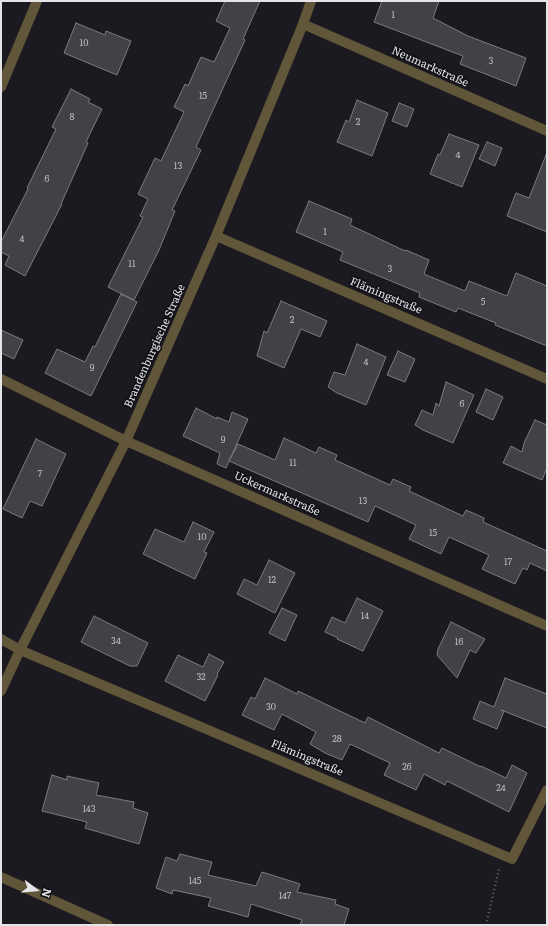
<!DOCTYPE html>
<meta charset="utf-8">
<style>
body{margin:0}
#map{position:relative;width:548px;height:926px;overflow:hidden;background:#1a1a20;font-family:Literata,serif}
canvas{display:block}
.frame{position:absolute;inset:0;border:2px solid #e5e5e9;pointer-events:none}
.north{position:absolute;left:16px;top:870px;width:40px;height:40px;-webkit-text-stroke:3px #111117;paint-order:stroke;rotate:106deg;font-size:11px;font-weight:700;line-height:16px;text-align:center;color:#e5e5e9}
.north::after{content:'';display:block;margin:auto;width:14px;height:18px;background:#e5e5e9;clip-path:polygon(50% 0,100% 100%,50% 72%,0 100%)}
</style>
<div id="map">
<canvas width="548" height="926"></canvas>
<div class="frame"></div>
<div class="north">N</div>
</div>
<script>
const context = document.querySelector('canvas').getContext('2d');
context.lineJoin = 'round';
function fill(path, color) { context.fillStyle = color; context.fill(path, 'evenodd'); }
const poly = rows => new Path2D(rows.map(r => 'M' + r).join(''));
function trace(path, color, width, dash) { context.strokeStyle = color; context.lineWidth = width; context.lineCap = dash ? 'butt' : 'round'; context.setLineDash(dash || []); context.stroke(path); }
function drawText(font, color, halo, rows, align = 'center') {
  context.font = font + ' Literata,serif'; context.lineWidth = 3.5; context.setLineDash([]); context.textBaseline = 'middle'; context.strokeStyle = halo; context.fillStyle = color; for (const [text, x, y, turn = 0] of rows) {
    context.save(); context.translate(x, y); context.rotate((+turn || 0) * Math.PI / 180); context.textAlign = isNaN(turn) ? turn : align; if (halo) context.strokeText(text, 0, 0); context.fillText(text, 0, 0); context.restore();
  }
}
const building = poly([
 [225,1,260,1,243,39,245,40,196,147,201,150,172,210,175,211,159,250,134,300,108,287,143,217,140,216,148,199,138,194,155,158,161,161,184,112,174,107,185,84,188,86,201,57,214,62,230,28,216,21,225,1],
 [382,1,439,1,433,18,468,36,526,58,516,86,460,64,463,56,374,22,382,1],
 [76,23,105,35,106,31,131,41,117,75,64,53,76,23],
 [71,89,90,99,88,102,102,109,86,142,88,143,61,204,62,204,25,276,5,265,9,256,1,252,1,242,28,189,27,188,56,129,52,127,71,89],
 [357,100,388,113,372,156,337,142,346,120,349,122,357,100],
 [399,103,414,109,407,127,392,121,399,103],
 [449,134,479,145,462,187,430,174,438,154,440,155,449,134],
 [487,142,502,148,495,166,479,159,487,142],
 [546,155,547,155,547,232,507,216,516,193,529,198,546,155],
 [309,201,352,219,350,225,405,251,406,250,429,260,424,274,465,291,469,281,507,296,516,273,547,286,547,346,495,325,496,323,458,308,456,312,419,297,420,293,340,260,343,252,296,232,309,201],
 [121,294,137,302,91,396,45,373,57,349,85,362,93,346,95,347,121,294],
 [281,301,327,321,320,337,301,329,284,368,257,356,264,331,267,333,281,301],
 [1,330,23,340,14,359,1,353,1,330],
 [357,344,386,357,366,405,337,393,328,387,334,372,345,375,357,344],
 [398,351,415,359,405,382,387,375,398,351],
 [446,382,474,395,453,443,423,430,415,425,422,410,433,415,436,403,439,406,446,382],
 [486,389,503,397,493,420,476,412,486,389],
 [196,408,217,419,217,417,229,422,232,412,248,419,226,468,217,464,220,453,183,436,196,408],
 [535,420,547,425,547,468,542,480,503,463,511,446,522,452,524,443,535,420],
 [284,438,316,453,319,447,337,455,335,460,390,485,393,479,411,487,409,491,463,516,466,510,484,518,483,522,547,551,547,571,530,563,527,570,523,568,515,584,482,569,489,555,449,537,441,554,409,539,416,525,375,506,368,522,229,461,238,444,275,460,284,438],
 [36,439,66,454,42,506,30,501,22,518,3,509,36,439],
 [193,522,214,532,204,552,207,553,195,579,143,554,155,529,184,542,193,522],
 [269,560,295,573,275,613,237,594,244,579,257,585,269,560],
 [357,598,383,611,363,651,337,639,338,638,325,632,332,617,345,623,357,598],
 [282,608,297,615,285,641,269,633,282,608],
 [94,616,148,643,137,666,130,666,81,642,94,616],
 [451,622,485,639,476,653,470,650,457,678,437,655,438,649,451,622],
 [209,654,224,662,217,674,218,675,205,701,165,681,178,655,203,667,209,654],
 [265,678,297,694,298,691,365,723,368,717,439,753,442,748,481,767,481,766,506,778,512,765,527,773,509,812,447,781,445,785,424,774,416,790,384,775,390,763,350,744,342,760,325,753,310,744,316,732,282,714,274,730,242,715,251,697,255,699,265,678],
 [505,678,547,694,547,728,501,710,504,711,497,729,473,719,480,701,494,707,505,678],
 [52,775,67,780,67,776,99,783,96,795,134,802,133,808,148,813,139,844,85,828,87,822,42,811,52,775],
 [180,854,212,862,208,875,256,886,262,872,300,884,297,892,336,900,335,904,349,909,344,925,300,925,302,920,251,904,248,917,208,906,211,898,173,890,172,894,156,888,166,857,177,861,180,854]
]);
fill(building, '#414148');
trace(building, '#7b7b83', 1);
trace(poly([
 [486,925,499,869]
]), '#65656b', 2.5, [1, 3]);
trace(poly([
 [303,24,547,131],
 [1,87,37,1],
 [216,236,547,379],
 [1,379,126,441,547,626],
 [1,639,20,650,512,859,547,790],
 [1,691,20,650,126,441,216,236,303,24,311,1]
]), '#615639', 10);
trace(poly([
 [1,877,108,925]
]), '#615639', 10);
drawText('9px', '#bcbcc1', null, [
 ["1",393,15],
 ["10",84,43],
 ["3",491,61],
 ["15",203,96],
 ["8",72,117],
 ["2",358,122],
 ["4",458,155],
 ["13",178,166],
 ["6",47,179],
 ["1",325,232],
 ["4",22,239],
 ["11",132,264],
 ["3",390,269],
 ["5",483,302],
 ["2",292,320],
 ["4",366,362],
 ["9",92,368],
 ["6",462,404],
 ["9",223,440],
 ["11",293,463],
 ["7",40,474],
 ["13",363,501],
 ["15",433,533],
 ["10",202,537],
 ["17",508,562],
 ["12",272,580],
 ["14",365,616],
 ["34",116,641],
 ["16",459,642],
 ["32",201,677],
 ["30",271,707],
 ["28",337,739],
 ["26",407,767],
 ["24",501,788],
 ["143",89,809],
 ["145",195,881],
 ["147",285,896]
]);
drawText('11px', '#e5e5e9', '#111117', [
 ["Neumarkstraße",430,67,24],
 ["Flämingstraße",386,296,23],
 ["Brandenburgische Straße",155,346,-66],
 ["Uckermarkstraße",277,494,24],
 ["Flämingstraße",307,758,23]
]);
</script>
